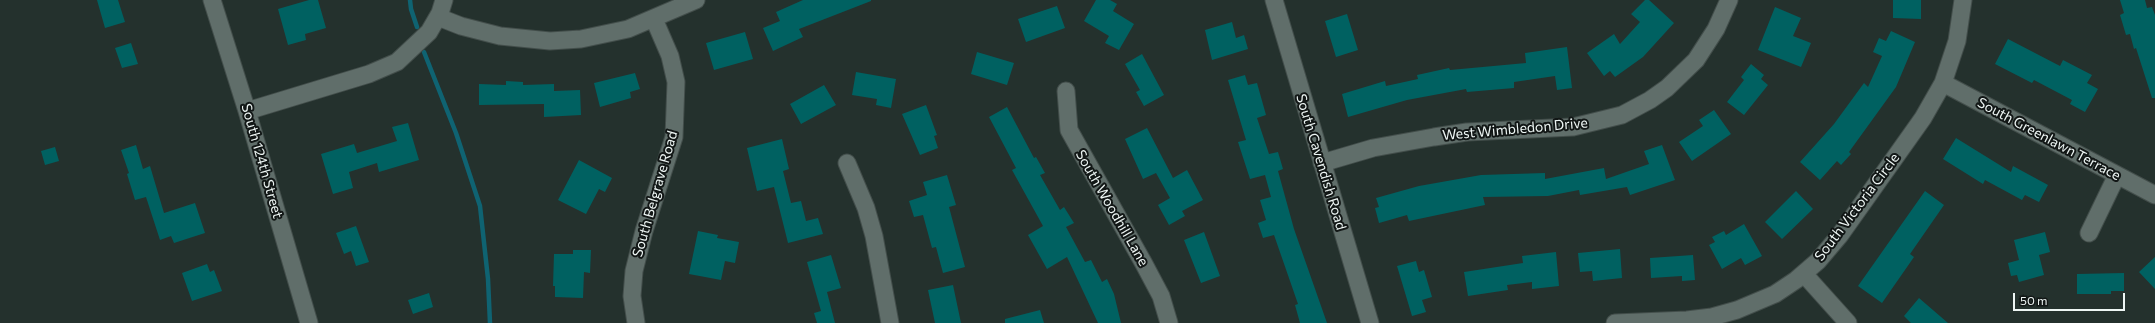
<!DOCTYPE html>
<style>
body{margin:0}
#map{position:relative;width:2155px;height:323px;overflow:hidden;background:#24312d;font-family:Commissioner,sans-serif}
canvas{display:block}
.scale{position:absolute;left:2013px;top:293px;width:112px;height:18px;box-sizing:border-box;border:2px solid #eef6f4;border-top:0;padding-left:5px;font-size:12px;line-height:14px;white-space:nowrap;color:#eef6f4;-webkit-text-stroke:3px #121716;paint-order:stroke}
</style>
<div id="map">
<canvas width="2155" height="323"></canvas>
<div class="scale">50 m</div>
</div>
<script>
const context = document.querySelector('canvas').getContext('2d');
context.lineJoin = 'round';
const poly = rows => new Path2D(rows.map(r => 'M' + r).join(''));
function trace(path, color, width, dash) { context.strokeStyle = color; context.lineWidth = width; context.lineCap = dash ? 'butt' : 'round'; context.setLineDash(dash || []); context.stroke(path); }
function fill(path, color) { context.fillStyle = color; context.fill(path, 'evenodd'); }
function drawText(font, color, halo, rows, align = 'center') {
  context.font = font + ' Commissioner,sans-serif'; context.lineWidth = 4; context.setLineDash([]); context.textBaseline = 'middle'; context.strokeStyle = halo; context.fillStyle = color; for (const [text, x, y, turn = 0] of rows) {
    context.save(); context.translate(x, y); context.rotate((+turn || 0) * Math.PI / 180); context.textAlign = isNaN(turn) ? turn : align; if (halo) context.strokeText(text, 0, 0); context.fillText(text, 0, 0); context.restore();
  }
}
trace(poly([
 [410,0,411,9,417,27],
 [424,52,456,133,480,206,488,279,490,323]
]), '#0f6372', 4.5);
fill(poly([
 [97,0,118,0,125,22,105,28],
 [309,0,318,0,326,28,305,34,306,40,288,45,278,9],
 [803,0,871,0,871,1,799,29,803,37,773,51,763,28,780,21,776,12],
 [1096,0,1110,0,1117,4,1113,11,1134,24,1119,50,1105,43,1109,36,1084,21],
 [1645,0,1649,0,1674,23,1643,57,1615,77,1610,71,1604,76,1587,53,1614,34,1620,44,1640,22,1631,14],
 [1893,0,1921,0,1921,19,1893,18],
 [2120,0,2145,0,2147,8,2152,7,2155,15,2155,98,2152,98,2136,48,2134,49,2130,34,2126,35,2120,15,2124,13],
 [1057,6,1065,28,1026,42,1018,19],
 [1775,7,1801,18,1793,36,1811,43,1801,67,1758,50],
 [1347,14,1358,50,1336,57,1325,21],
 [1232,22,1236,38,1244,35,1248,49,1212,60,1205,30],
 [1891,31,1915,42,1896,87,1849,152,1851,154,1841,165,1837,161,1820,180,1800,162,1834,124,1864,83,1868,87,1882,56,1873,52,1879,38,1886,41],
 [745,32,753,59,714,70,706,43],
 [2008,39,2060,66,2063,60,2092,75,2087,83,2098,89,2085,112,2070,104,2072,100,2034,80,2032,83,1995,64],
 [131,43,138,64,122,68,115,48],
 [1567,47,1572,88,1557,90,1555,76,1514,82,1514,88,1467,92,1466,89,1407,100,1348,117,1342,94,1385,81,1386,86,1418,79,1417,75,1449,68,1450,70,1526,63,1525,53],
 [977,52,1014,63,1007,85,971,74],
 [1142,54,1164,95,1144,106,1136,92,1140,90,1125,64],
 [1751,64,1764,75,1761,79,1768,85,1744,115,1727,102,1744,80,1741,77],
 [856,72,896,79,891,108,876,105,877,99,852,95],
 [635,73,640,89,630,92,631,98,600,107,594,83],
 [1245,75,1248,85,1257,83,1266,115,1257,118,1269,154,1278,152,1283,169,1278,171,1294,229,1327,323,1300,323,1295,305,1298,304,1274,235,1263,238,1258,223,1266,220,1260,200,1271,197,1265,175,1250,179,1238,142,1246,140,1228,80],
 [506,81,523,82,523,85,554,84,554,91,580,90,581,115,544,117,544,104,479,105,479,84,506,85],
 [824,85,836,105,801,124,790,104],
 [926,105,937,135,934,136,938,148,920,155,902,114],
 [1007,107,1034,158,1036,157,1045,173,1040,175,1060,210,1064,207,1074,223,1066,227,1085,262,1091,260,1102,282,1107,279,1114,294,1121,323,1098,323,1067,257,1047,269,1028,235,1043,226,1012,170,1016,168,989,117],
 [1714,110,1731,134,1692,161,1679,142,1703,126,1699,120],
 [408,123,419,160,379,172,377,163,349,172,353,188,333,194,321,154,354,144,357,153,397,141,392,127],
 [1147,128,1173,178,1187,170,1203,200,1182,211,1185,216,1169,225,1158,205,1170,198,1156,173,1143,179,1125,139],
 [1956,138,2011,172,2013,166,2048,185,2039,202,2025,195,2022,200,1985,180,1983,184,1943,159],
 [782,139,789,169,783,171,791,203,801,201,806,221,818,218,823,234,788,243,774,187,757,191,747,148],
 [136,145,143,169,150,166,164,213,195,203,205,233,174,243,171,236,160,240,146,197,135,200,127,174,129,173,121,150],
 [1662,145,1675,180,1630,195,1627,187,1580,195,1579,190,1548,196,1483,197,1485,205,1409,221,1407,215,1379,223,1375,208,1379,207,1376,198,1419,186,1481,175,1545,173,1545,179,1604,168,1606,179,1649,164,1644,151],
 [55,147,59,161,45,165,41,151],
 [579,160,612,178,605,192,599,189,586,214,558,200],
 [947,175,956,205,949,207,965,267,943,273,936,247,932,248,923,215,914,217,909,201,927,195,923,182],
 [1796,191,1813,209,1782,239,1765,222],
 [1925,191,1944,205,1910,254,1914,257,1882,303,1858,286],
 [1744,224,1762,256,1745,265,1741,258,1722,269,1709,245,1715,242,1712,237,1724,231,1726,235],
 [356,226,369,262,356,266,351,251,344,254,336,233],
 [698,231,718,235,717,238,739,242,735,263,725,261,721,280,689,274],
 [1204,232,1220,276,1201,283,1184,240],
 [2045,232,2050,252,2039,255,2044,275,2019,282,2017,275,2011,276,2008,263,2019,260,2014,240],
 [1620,249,1622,278,1593,281,1592,271,1580,272,1578,253],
 [573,250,591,250,590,273,584,272,583,298,555,297,555,286,553,286,554,254,573,254],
 [1556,252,1559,286,1532,289,1532,282,1507,285,1508,290,1468,296,1464,272,1523,263,1522,256],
 [831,255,841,288,827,292,835,323,817,323,814,313,821,311,807,262],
 [1693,255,1695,280,1682,281,1682,276,1651,278,1650,258],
 [2155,257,2155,289,2139,272],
 [1416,261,1419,272,1424,270,1432,297,1422,300,1426,312,1412,316,1397,266],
 [207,264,210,272,214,270,222,291,192,301,182,273],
 [2124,273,2124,291,2111,291,2111,294,2077,294,2077,274],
 [953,285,961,323,935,323,928,290],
 [429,293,433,307,413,314,408,300],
 [1919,298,1948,323,1911,323,1904,316],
 [1040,310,1044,323,1005,323,1005,319]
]), '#006161');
const minor = poly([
 [212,0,247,111,309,323],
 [1274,0,1370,323],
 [438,17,461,26,500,36,550,41,581,39,628,29,696,0],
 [1943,83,2155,195],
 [1066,91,1069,130,1144,264,1161,296,1169,323],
 [247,111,369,74,397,62,429,32,440,13,444,0],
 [847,163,866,208,874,236,890,323],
 [1322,163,1373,148,1434,137,1467,132,1573,127,1622,115,1650,100,1667,88,1696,60,1716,29,1729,0],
 [2089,233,2117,175],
 [1804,274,1848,323],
 [636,323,632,296,634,271,644,231,674,137,676,82,670,56,654,19],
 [1615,323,1687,320,1712,317,1737,310,1775,294,1796,280,1818,261,1840,235,1923,118,1943,83,1957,41,1963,0]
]);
trace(minor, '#434e4b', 19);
trace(minor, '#606e6a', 17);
drawText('14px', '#eef6f4', '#121716', [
 ["West Wimbledon Drive",1515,129,-5],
 ["South Greenlawn Terrace",2049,139,28],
 ["South 124th Street",262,161,74],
 ["South Cavendish Road",1321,162,73],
 ["South Belgrave Road",655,194,-74],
 ["South Victoria Circle",1857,207,-53],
 ["South Woodhill Lane",1112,208,60]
]);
</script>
